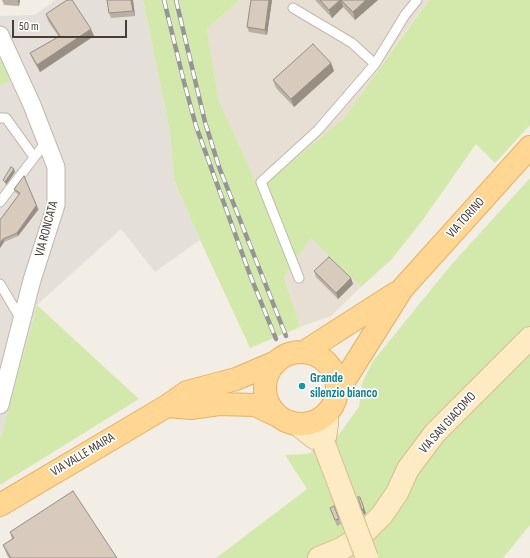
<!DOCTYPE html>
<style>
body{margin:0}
#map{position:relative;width:530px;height:558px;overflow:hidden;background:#f3eee5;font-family:"Sofia Sans Condensed",sans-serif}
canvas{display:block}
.scale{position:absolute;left:12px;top:20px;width:115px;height:18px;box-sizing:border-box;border:2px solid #463d34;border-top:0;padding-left:5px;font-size:12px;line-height:14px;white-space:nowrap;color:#463d34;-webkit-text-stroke:3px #fff;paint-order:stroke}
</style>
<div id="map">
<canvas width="530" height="558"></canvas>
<div class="scale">50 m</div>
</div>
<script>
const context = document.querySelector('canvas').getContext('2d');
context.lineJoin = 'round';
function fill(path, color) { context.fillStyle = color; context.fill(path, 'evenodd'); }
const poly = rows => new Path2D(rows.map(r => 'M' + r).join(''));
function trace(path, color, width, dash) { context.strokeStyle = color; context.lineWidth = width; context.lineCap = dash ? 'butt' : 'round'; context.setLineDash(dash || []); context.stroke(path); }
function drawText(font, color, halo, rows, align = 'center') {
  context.font = font + ' "Sofia Sans Condensed",sans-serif'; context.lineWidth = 3.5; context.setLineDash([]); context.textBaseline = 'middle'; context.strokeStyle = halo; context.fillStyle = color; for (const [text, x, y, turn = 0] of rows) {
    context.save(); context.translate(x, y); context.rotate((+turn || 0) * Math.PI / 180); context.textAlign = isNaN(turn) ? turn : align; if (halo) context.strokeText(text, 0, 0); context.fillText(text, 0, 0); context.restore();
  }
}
fill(poly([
 [240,0,430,0,421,9,344,118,259,190,219,101,207,29],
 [311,237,361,287,331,316,300,327,284,277]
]), '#e7dfd3');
fill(poly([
 [55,0,143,0,170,132,174,180,200,240,155,272,121,229,37,305,0,439,0,86,9,81,0,58,0,16,35,15]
]), '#e5dfda');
fill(poly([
 [143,0,240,0,207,29,219,101,259,189,344,118,422,9,430,0,530,0,530,125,495,163,476,144,422,221,392,259,361,287,311,238,284,277,300,327,250,348,200,240,174,180,170,132],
 [0,58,10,81,0,86],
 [530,178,530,525,503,558,216,558,307,489,285,455,307,454,335,443,336,438,359,407,362,383,373,361,451,265],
 [37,305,139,399,0,485,0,439]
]), '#d3e9ac');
const service = poly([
 [293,8,352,43,375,64],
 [0,118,6,118,34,157],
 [0,202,46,142],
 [299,278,261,182,318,130,375,64,405,15,417,0],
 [0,284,22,321]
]);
const minor = poly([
 [0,35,32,105,56,167,56,205,32,280,0,405]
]);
const secondary = poly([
 [297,424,312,436,324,444,327,424,327,413],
 [319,558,341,549,359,538,382,515,397,493,408,469,435,433,530,338]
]);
const primary = poly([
 [304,352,396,293],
 '265 388a36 36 0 1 1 72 0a36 36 0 1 1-72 0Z',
 [336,394,402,289,530,147],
 [167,406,191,408,219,404,255,405,278,416],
 [0,505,167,406,187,392,236,379,276,362]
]);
trace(service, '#c2b7aa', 11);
trace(minor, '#c2b7aa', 19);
trace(secondary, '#d5bd93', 24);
trace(primary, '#e7b15f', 24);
trace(service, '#fff', 9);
trace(minor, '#fff', 17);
trace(secondary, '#ffebc3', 22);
trace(primary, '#ffd692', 22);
const rail = poly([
 [164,0,184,82,196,126,250,275,276,339],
 [176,0,205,122,219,167,286,336],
 [330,444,373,558],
 [320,448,362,558]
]);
trace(rail, '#959595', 4.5);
trace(rail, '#fff', 3, [9]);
const secondaryBridge = poly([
 [324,444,367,558]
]);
trace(secondaryBridge, '#d5bd93', 24, []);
trace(secondaryBridge, '#ffebc3', 22);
fill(poly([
 [2,0,20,0,19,6,4,5],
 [107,0,133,0,135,16,111,18,109,13],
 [251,0,272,0,267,35,249,32,247,27],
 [315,0,378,0,355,20,343,7,332,18],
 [46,14,94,36,40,72,33,60,30,53,59,37,48,21],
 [331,63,334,71,294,107,276,88,273,80],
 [24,176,39,210,38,210,18,236,4,242,0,248,0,220,19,195,15,192,14,189],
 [314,271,351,278,353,284,338,299,316,277],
 [334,506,341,524,337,526,330,508],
 [10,532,117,558,9,558,7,555,3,545,12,539]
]), '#baafa3');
fill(poly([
 [18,0,20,0,19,6,18,1],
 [131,0,133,0,135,16,133,11],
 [269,0,272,0,267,35,265,30],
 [340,0,341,0,343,7,332,18,329,10],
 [366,0,378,0,355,20,353,12],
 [91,29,94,36,40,72,37,65],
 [331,63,334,71,294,107,291,99],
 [14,169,15,172,6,185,5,182],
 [36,206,38,210,18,236,17,233],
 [3,239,4,242,0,248,0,243],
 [351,278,353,284,338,299,336,293],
 [364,508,366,513,364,515,362,510]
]), '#978e84');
const building = poly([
 [67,0,72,0,91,29,37,65,30,53,60,36,46,14,67,0],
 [107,0,131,0,133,11,109,13,107,0],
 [251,0,269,0,265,30,247,27,251,0],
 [320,0,340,0,329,10,320,0],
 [341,0,366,0,353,12,341,0],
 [313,44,331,63,291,99,273,80,313,44],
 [11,167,14,169,5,182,3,180,11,167],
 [24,176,37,207,36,206,17,233,3,239,0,243,0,220,20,193,14,189,24,176],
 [329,257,351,278,336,293,314,271,329,257],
 [73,491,117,558,11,558,3,545,14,538,10,532,73,491],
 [358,497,360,497,364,508,362,510,358,497],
 [334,506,339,519,335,520,330,508,334,506]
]);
fill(building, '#d8cbbd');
trace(building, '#978e84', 1);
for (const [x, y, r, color] of [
 [302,386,4,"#0f9aa8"]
]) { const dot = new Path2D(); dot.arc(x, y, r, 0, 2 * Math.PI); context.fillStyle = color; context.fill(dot); trace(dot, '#fff', 1.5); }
drawText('13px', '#463d34', '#fff', [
 ["VIA TORINO",466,218,-48],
 ["VIA RONCATA",47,229,-75],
 ["VIA SAN GIACOMO",448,423,-48],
 ["VIA VALLE MAIRA",83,455,-31]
]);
drawText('bold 13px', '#0d838f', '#fff', [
 ["Grande",310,379],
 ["silenzio bianco",310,394]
], 'left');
</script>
